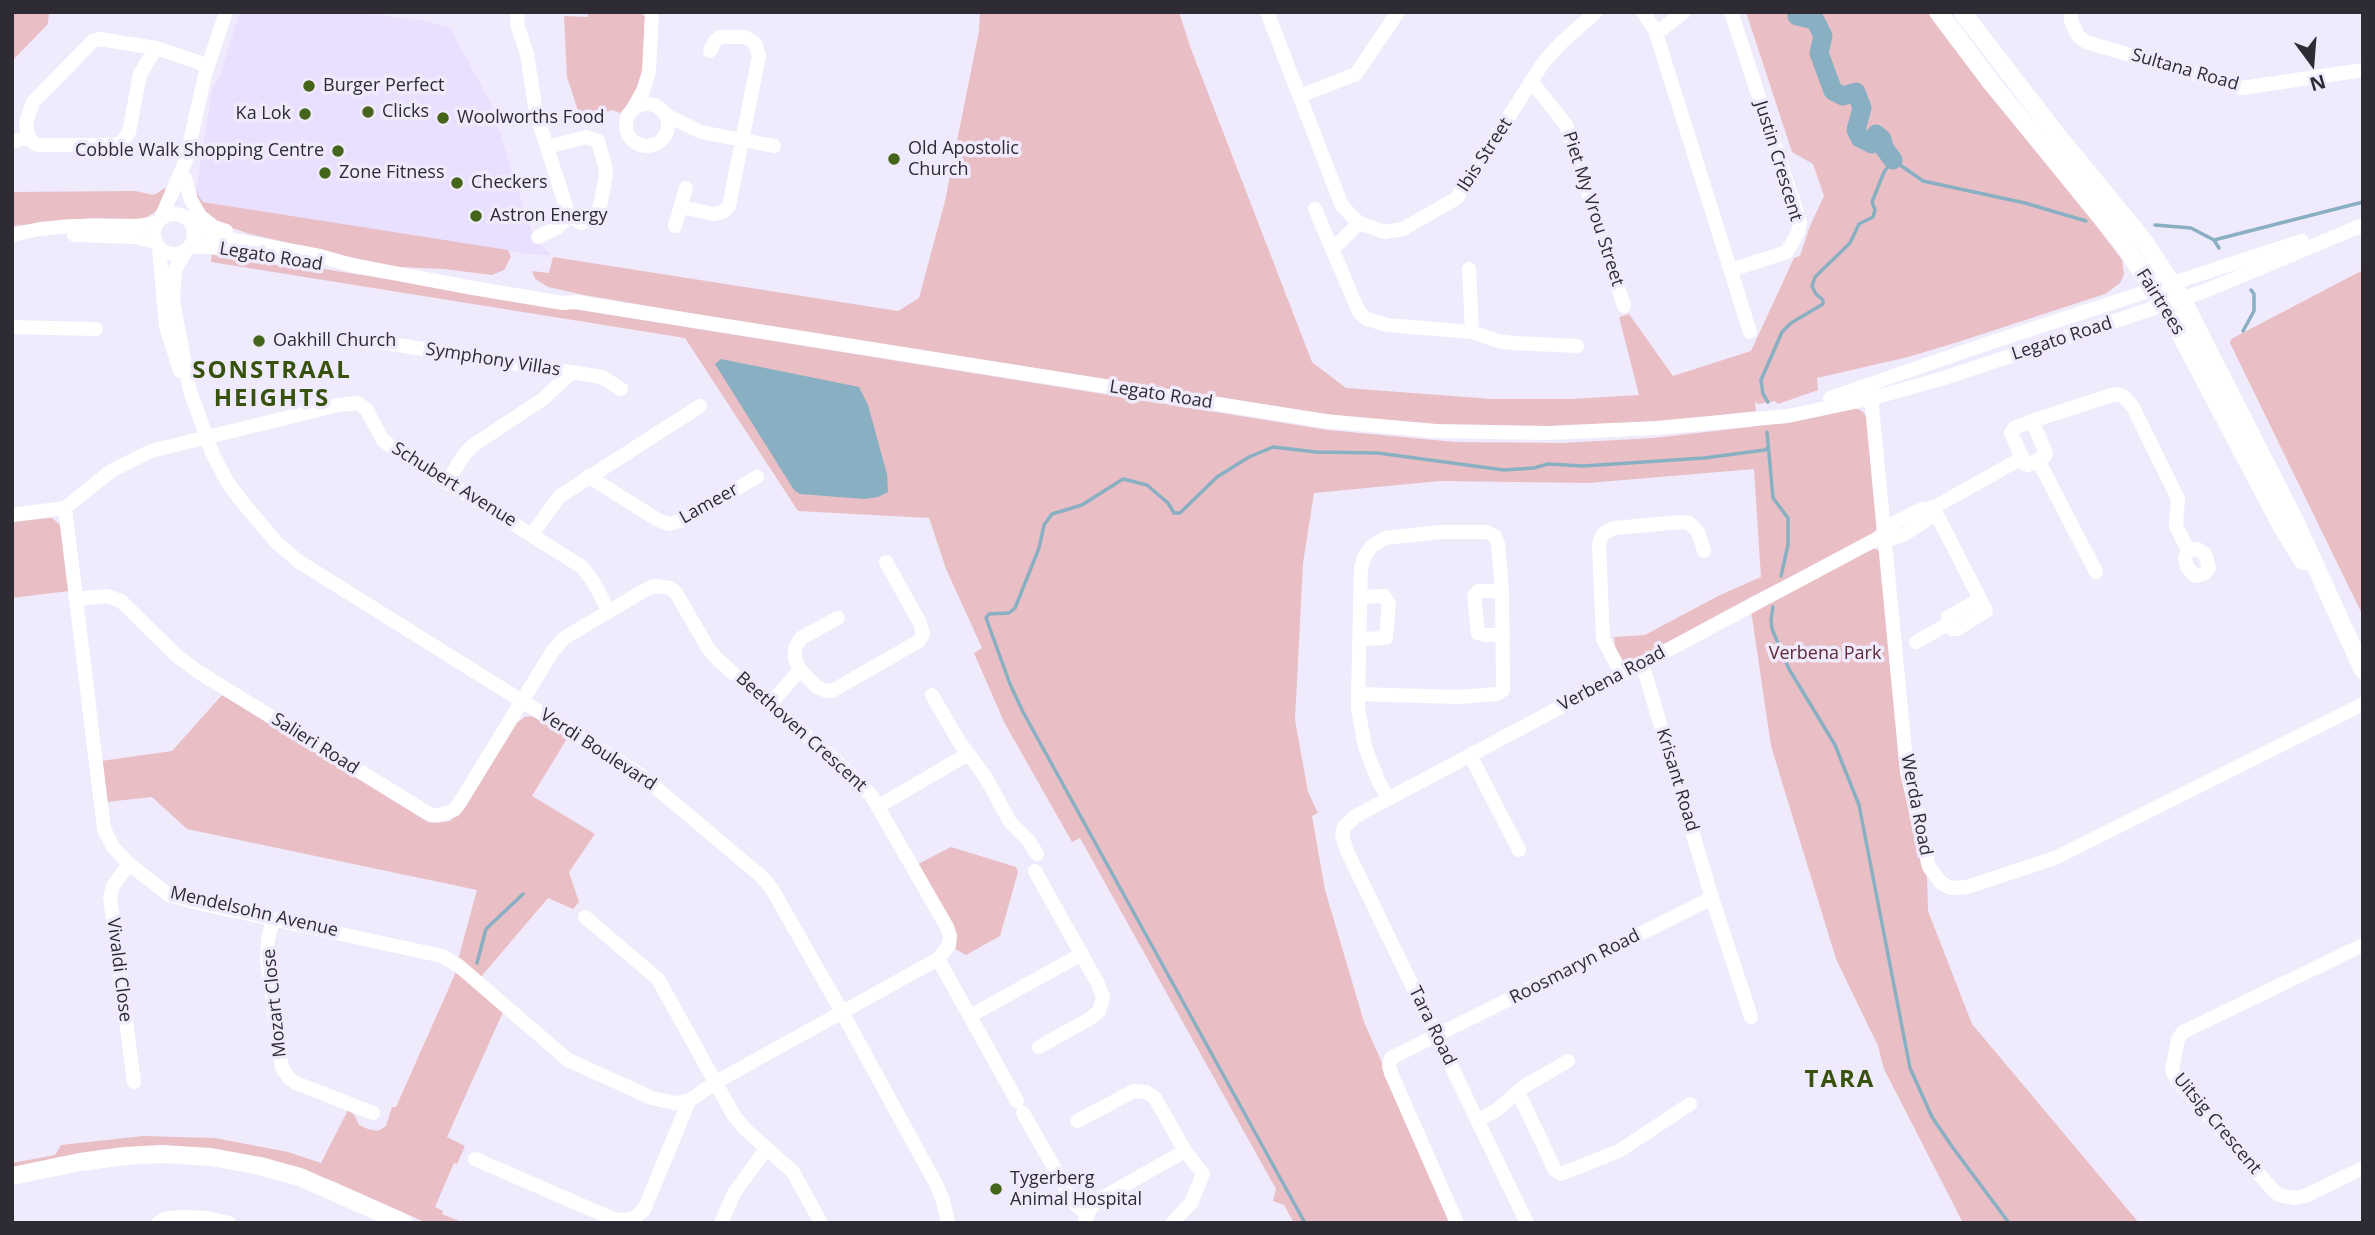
<!DOCTYPE html>
<style>
body{margin:0}
#map{position:relative;width:2375px;height:1235px;overflow:hidden;background:#f0eafd;font-family:"Open Sans",sans-serif}
canvas{display:block}
.frame{position:absolute;inset:0;border:14px solid #2e2b34;pointer-events:none}
.north{position:absolute;left:2277px;top:28px;width:70px;height:70px;-webkit-text-stroke:5px #f0eafd;paint-order:stroke;rotate:164deg;font-size:19px;font-weight:700;line-height:28px;text-align:center;color:#2e2b34}
.north::after{content:'';display:block;margin:auto;width:24px;height:32px;background:#2e2b34;clip-path:polygon(50% 0,100% 100%,50% 72%,0 100%)}
</style>
<div id="map">
<canvas width="2375" height="1235"></canvas>
<div class="frame"></div>
<div class="north">N</div>
</div>
<script>
const context = document.querySelector('canvas').getContext('2d');
context.lineJoin = 'round';
function fill(path, color) { context.fillStyle = color; context.fill(path, 'evenodd'); }
const poly = rows => new Path2D(rows.map(r => 'M' + r).join(''));
function trace(path, color, width, dash) { context.strokeStyle = color; context.lineWidth = width; context.lineCap = dash ? 'butt' : 'round'; context.setLineDash(dash || []); context.stroke(path); }
function drawText(font, color, halo, rows, align = 'center') {
  context.font = font + ' "Open Sans",sans-serif'; context.lineWidth = 7; context.setLineDash([]); context.textBaseline = 'middle'; context.strokeStyle = halo; context.fillStyle = color; for (const [text, x, y, turn = 0] of rows) {
    context.save(); context.translate(x, y); context.rotate((+turn || 0) * Math.PI / 180); context.textAlign = isNaN(turn) ? turn : align; if (halo) context.strokeText(text, 0, 0); context.fillText(text, 0, 0); context.restore();
  }
}
fill(poly([
 [240,12,356,12,424,21,450,28,490,102,533,236,551,255,537,255,203,202,196,191,213,86,219,79]
]), '#e9dffe');
fill(poly([
 [12,12,49,12,48,24,12,61],
 [588,12,637,12,645,16,643,80,634,98,620,113,612,110,581,120,567,77,564,16,588,17],
 [980,12,1179,12,1191,49,1312,362,1346,388,1492,399,1570,399,1639,395,1619,317,1629,314,1673,376,1751,351,1794,258,1800,256,1810,226,1824,196,1813,164,1792,152,1746,12,1929,12,1983,85,2098,228,2122,260,2124,274,2120,283,2105,294,1958,342,1908,357,1817,378,1818,390,1778,404,1775,401,1759,404,1755,402,1756,411,1612,427,1472,427,1339,416,729,320,584,295,548,287,535,279,532,271,549,273,553,257,898,311,919,298,945,201,979,31],
 [165,188,166,189,158,210,144,219,91,218,12,226,12,192,135,191,154,195],
 [196,191,203,202,508,250,511,257,504,270,492,275,444,269,398,267,359,259,250,234,212,221,199,204],
 [212,251,1328,430,1455,442,1563,443,1653,438,1750,427,1855,408,1862,411,1868,419,1878,528,1869,537,1749,598,1631,662,1623,662,1616,655,1614,637,1645,635,1720,595,1761,577,1754,469,1588,483,1440,481,1314,493,1303,563,1295,720,1308,792,1318,813,1312,816,1325,890,1364,1022,1452,1223,1294,1223,1284,1205,1273,1201,1276,1189,1080,838,1072,842,1004,722,974,653,982,648,946,569,929,518,798,511,685,338,211,262],
 [2363,270,2363,616,2230,343,2231,339],
 [48,518,52,518,60,525,69,591,12,598,12,522],
 [1873,548,1880,551,1927,876,1928,911,1972,1024,2139,1223,1963,1223,1884,1069,1878,1046,1836,959,1771,746,1751,610],
 [222,695,428,822,435,823,450,821,461,812,516,723,525,717,532,716,568,737,532,796,595,834,569,872,579,902,573,909,548,898,480,978,458,960,477,890,187,829,152,797,106,802,101,761,172,751],
 [951,847,1016,867,1018,872,1000,936,966,955,955,949,956,940,918,864],
 [456,972,503,1012,447,1137,465,1146,457,1164,454,1163,435,1207,443,1211,442,1214,464,1223,427,1223,335,1182,302,1170,246,1155,12,1169,12,1163,55,1155,61,1145,143,1136,215,1138,288,1152,321,1163,348,1110,355,1116,359,1125,368,1129,378,1131,386,1126,392,1107,396,1107]
]), '#e9bfc5');
fill(poly([
 [721,359,859,387,868,405,887,474,888,492,878,497,864,499,800,494,794,490,715,364]
]), '#89afc3');
trace(poly([
 [2155,225,2191,228,2214,240,2363,202],
 [2214,240,2219,248],
 [2243,331,2254,311,2254,294,2251,290],
 [1768,402,1763,394,1761,380,1782,332,1791,323,1823,304,1823,300,1816,294,1812,286,1815,277,1850,243,1859,224,1873,217,1875,210,1872,202,1884,172,1893,160,1923,181,2025,203,2086,221],
 [1767,432,1773,498,1788,518,1788,545,1781,576],
 [1773,607,1771,620,1772,629,1789,669,1835,745,1859,805,1910,1068,1932,1117,1953,1148,2009,1223],
 [477,963,486,929,523,894],
 [1305,1223,1023,712,1010,684,986,618,989,614,1009,613,1015,608,1039,548,1044,525,1052,514,1082,505,1123,479,1147,485,1168,503,1174,513,1180,513,1217,477,1249,457,1273,447,1316,452,1378,453,1504,470,1534,468,1548,464,1583,466,1704,458,1765,450,1768,447]
]), '#89afc3', 3.5);
trace(poly([
 [1797,12,1797,16,1815,20,1823,36,1819,53,1833,91,1843,96,1856,92,1862,108,1856,130,1860,138,1872,144,1876,134,1882,139,1884,148,1893,160]
]), '#89afc3', 19);
trace(poly([
 [518,12,517,24,527,54,536,113,569,216,581,223,594,219,600,207,606,175,605,166,598,141,586,137,547,147],
 [1267,12,1342,206,1359,223,1384,232,1403,229,1457,198,1543,63,1561,43,1596,12],
 [1643,12,1655,30,1750,332],
 [1731,12,1800,222,1798,232,1787,252,1731,270],
 [2071,12,2071,21,2078,36,2086,42,2242,88,2363,70],
 [1655,30,1662,29,1684,12],
 [156,48,140,74,129,132,122,142,116,145,39,145,34,143,28,137,26,122,33,102,93,41,99,39,156,48,198,62,207,68],
 [1532,82,1566,125,1624,306],
 [1300,96,1356,74,1398,12],
 '626 125a21 21 0 1 1 42 0a21 21 0 1 1-42 0Z',
 [632,110,643,91,649,72,652,12],
 [666,115,701,132,774,146],
 [12,142,28,137],
 [185,178,191,200,200,216,214,227,226,231],
 [681,207,714,214,723,212,729,206,759,56,755,43,745,37,720,37,715,41,710,51],
 [1315,209,1359,312,1367,319,1387,325,1472,332,1498,341,1513,343,1577,346],
 '154 234a20 20 0 1 1 40 0a20 20 0 1 1-40 0Z',
 [161,218,186,160,205,75,226,12],
 [675,226,686,188],
 [195,229,211,236,320,256,351,265,473,288,563,303,576,302,1324,421,1435,431,1548,433,1656,428,1788,416,1873,398,1944,378,2205,291,2363,225],
 [12,235,40,229,72,226,137,226,157,223],
 [74,235,136,237,156,242],
 [538,237,557,228,569,216],
 [191,247,210,247,311,263],
 [159,248,166,326,180,371],
 [1333,249,1359,223],
 [186,251,175,269,173,301,190,391,213,455,228,483,243,503,276,542,298,561,642,776,762,877,772,889,842,1012,936,1184,943,1200,948,1223],
 [1469,269,1472,332],
 [12,327,96,329],
 [372,341,602,377,621,389],
 [1870,386,1907,772,1929,867,1941,883,1951,888,1967,887,2055,858,2363,704],
 [1830,398,1992,342,2302,241],
 [2032,421,2046,453,2045,456,2028,465,2025,464,2011,433,2014,428,2032,421,2115,394,2123,396,2133,407,2178,499,2176,526,2188,550,2185,558,2187,567,2195,576,2204,574,2209,568,2205,554,2197,549,2188,550],
 [2038,460,2096,572],
 [588,476,658,520,669,524,680,521,757,477],
 [446,483,464,455,472,446,543,399,572,372],
 [1933,507,1986,611,1957,629,1953,629,1950,623],
 [65,508,104,829,113,847,129,864,169,895,198,903,442,956,459,966,568,1060,652,1098,674,1103,689,1101,716,1082,938,959,949,945,950,936,947,927,871,795,835,760,718,660,708,648,676,593,670,588,654,586,645,590,564,638,552,652,459,804,454,810,440,815,432,815,421,809,197,671,177,656,121,601,107,596,77,599],
 [65,508,111,471,151,451,338,405,358,403,366,409,383,440,394,449,582,567,594,583,608,610],
 [12,515,65,508],
 [532,534,560,496,700,406],
 [1884,535,1892,524,1922,509,1931,509,2022,458],
 [1884,535,1893,538,1905,534,1928,519,1931,509],
 [1502,591,1478,591,1474,596,1478,633,1486,635,1503,635],
 [838,618,801,638,795,648,795,659,800,670,817,687,824,690,832,691,919,641,923,634,920,623,886,562],
 [1950,623,1948,617,1980,599],
 [1359,639,1386,638,1389,604,1384,596,1360,597],
 [1916,642,1950,623],
 [1642,663,1712,898,1751,1017],
 [1622,674,1603,639,1599,544,1601,538,1604,533,1614,528,1682,522,1689,523,1698,532,1704,551],
 [1358,694,1458,697,1497,694,1503,690,1502,591,1498,544,1495,536,1487,532,1441,532,1385,538,1372,546,1364,557,1361,569,1358,694,1358,708,1365,747,1378,780,1388,799],
 [932,695,958,740,986,778,1010,822,1028,840,1037,854],
 [770,704,800,670],
 [1470,755,1519,850],
 [879,806,968,754],
 [129,864,113,886,110,897,134,1082],
 [1035,871,1098,984,1103,997,1099,1011,1091,1018,1039,1047],
 [585,917,658,979,734,1116,746,1130,793,1172,821,1223],
 [273,918,268,940,267,961,282,1068,289,1078,296,1083,373,1113],
 [2363,945,2183,1032,2178,1039,2172,1070,2176,1079,2271,1188,2279,1195,2294,1198,2305,1196,2363,1168],
 [938,959,1017,1101],
 [970,1016,1082,954],
 [1518,1092,1555,1170,1561,1174,1619,1151,1690,1104],
 [1023,1113,1075,1204,1088,1215],
 [1478,1120,1497,1110,1523,1087,1568,1061],
 [1077,1121,1134,1091,1146,1092,1155,1098,1185,1151,1203,1174,1191,1203,1172,1223],
 [475,1159,611,1218,621,1220,633,1219,644,1210,689,1101],
 [158,1223,165,1219,179,1217,207,1218,229,1223],
 [721,1223,734,1193,766,1149],
 [1084,1223,1090,1209,1098,1200,1185,1151],
 [1457,1223,1391,1073,1389,1066,1391,1058,1712,898],
 [1527,1223,1347,851,1342,835,1344,827,1356,816,1884,535]
]), '#fff', 14);
trace(poly([
 [1938,12,1990,81,2124,245,2153,289,2175,324,2281,525,2303,561],
 [1962,12,2057,135,2143,240,2182,299,2294,519,2363,670],
 [12,1176,80,1162,125,1156,162,1154,211,1157,260,1166,300,1177,404,1223]
]), '#fff', 18);
for (const [x, y, r, color] of [
 [309,86,7,"#45651a"],
 [368,112,7,"#45651a"],
 [305,114,7,"#45651a"],
 [443,118,7,"#45651a"],
 [338,151,7,"#45651a"],
 [894,159,7,"#45651a"],
 [325,173,7,"#45651a"],
 [457,183,7,"#45651a"],
 [476,216,7,"#45651a"],
 [259,341,7,"#45651a"],
 [996,1189,7,"#45651a"]
]) { const dot = new Path2D(); dot.arc(x, y, r, 0, 2 * Math.PI); context.fillStyle = color; context.fill(dot); trace(dot, '#f0eafd', 2.5); }
drawText('18px', '#2e2b34', '#f0eafd', [
 ["Sultana Road",2185,70,16],
 ["Ibis Street",1485,155,-57],
 ["Justin Crescent",1778,161,73],
 ["Piet My Vrou Street",1593,209,72],
 ["Legato Road",271,257,9],
 ["Fairtrees",2160,302,58],
 ["Legato Road",2062,339,-18],
 ["Symphony Villas",493,360,9],
 ["Legato Road",1161,395,9],
 ["Schubert Avenue",454,485,32],
 ["Lameer",709,504,-29],
 ["Verbena Road",1612,679,-28],
 ["Beethoven Crescent",801,732,42],
 ["Salieri Road",315,744,32],
 ["Verdi Boulevard",598,750,33],
 ["Krisant Road",1677,780,73],
 ["Werda Road",1916,805,79],
 ["Mendelsohn Avenue",254,912,13],
 ["Roosmaryn Road",1575,967,-27],
 ["Vivaldi Close",119,970,83],
 ["Mozart Close",275,1003,-96],
 ["Tara Road",1432,1026,64],
 ["Uitsig Crescent",2217,1124,50]
]);
drawText('18px', '#2e2b34', '#f0eafd', [
 ["Burger Perfect",323,86],
 ["Clicks",382,112],
 ["Ka Lok",291,114,"right"],
 ["Woolworths Food",457,118],
 ["Old Apostolic",908,149],
 ["Church",908,170],
 ["Cobble Walk Shopping Centre",324,151,"right"],
 ["Zone Fitness",339,173],
 ["Checkers",471,183],
 ["Astron Energy",490,216],
 ["Oakhill Church",273,341],
 ["Tygerberg",1010,1179],
 ["Animal Hospital",1010,1200]
], 'left');
drawText('18px', '#602935', '#f0eafd', [
 ["Verbena Park",1825,654]
]);
context.letterSpacing = '2px';
drawText('bold 24px', '#36520c', '#f0eafd', [
 ["SONSTRAAL",272,371],
 ["HEIGHTS",272,399],
 ["TARA",1840,1080]
]);
context.letterSpacing = '0px';
</script>
